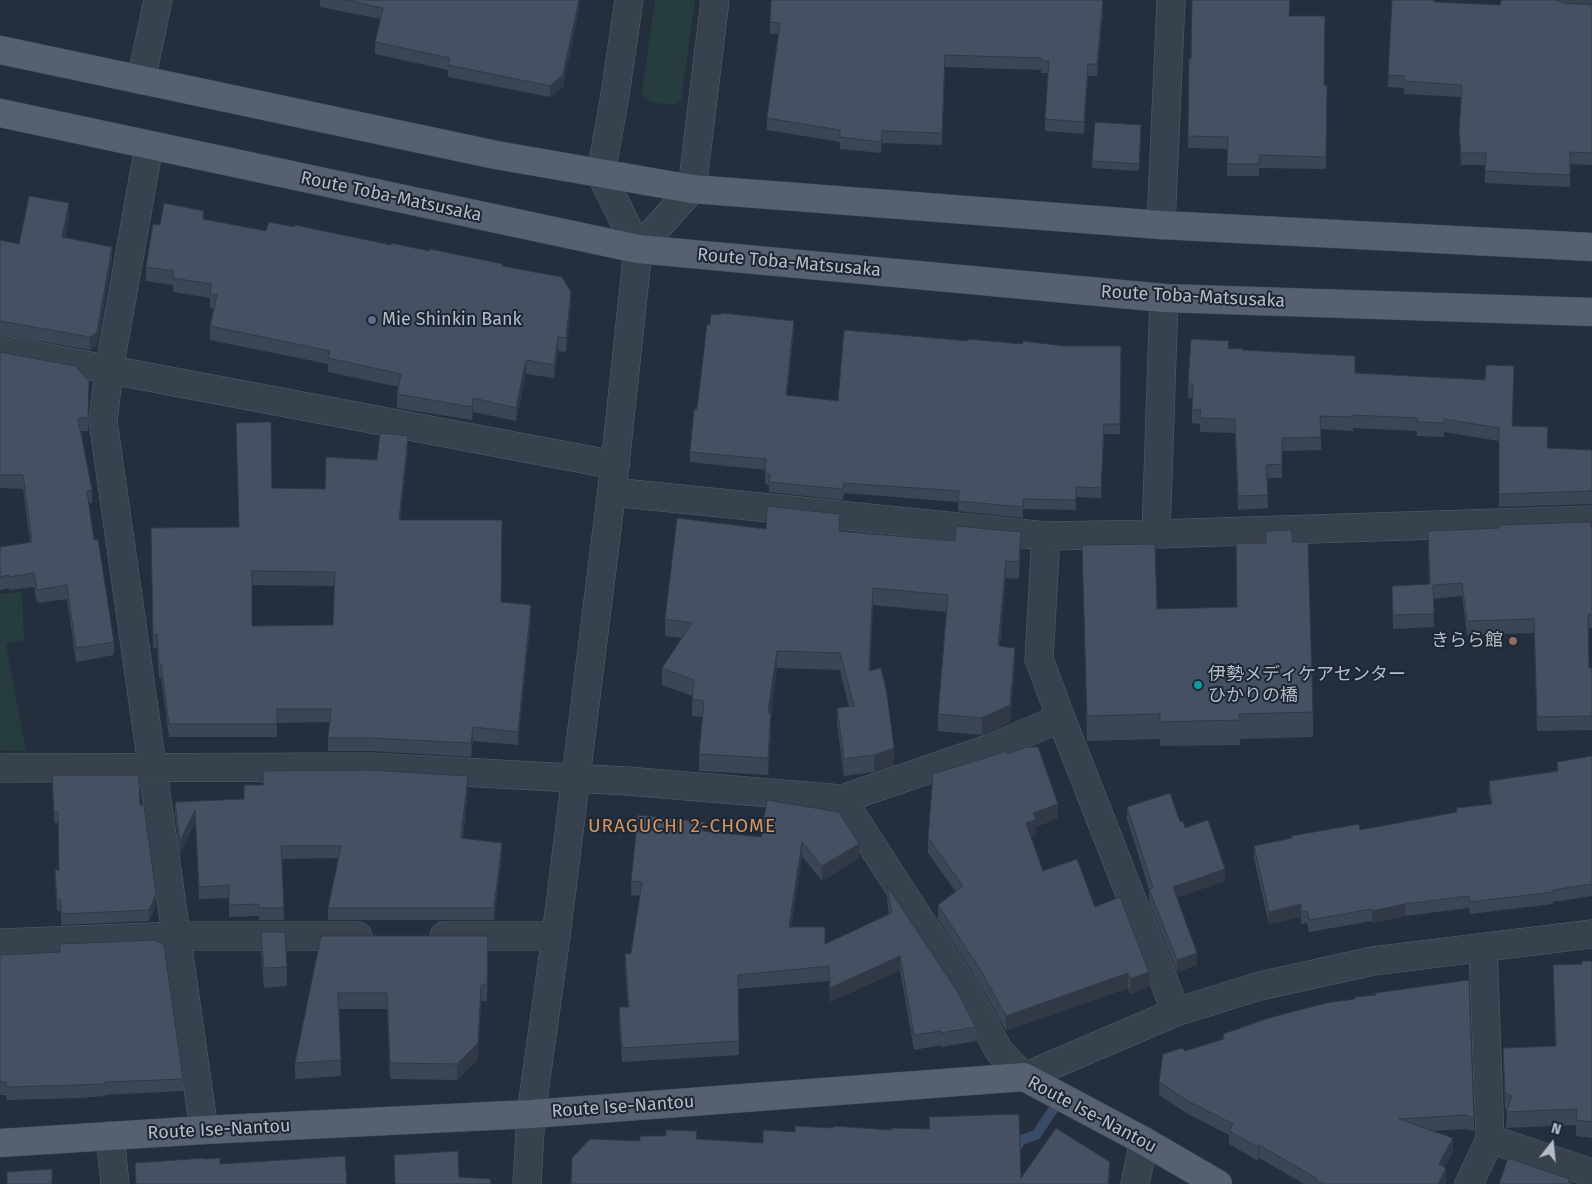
<!DOCTYPE html>
<meta charset="utf-8">
<style>
body{margin:0}
#map{position:relative;width:1592px;height:1184px;overflow:hidden;background:#242f3e;font-family:"Fira Sans",sans-serif}
canvas{display:block}
.north{position:absolute;left:1527px;top:1119px;width:50px;height:50px;-webkit-text-stroke:4px #1d2633;paint-order:stroke;rotate:16deg;font-size:14px;font-weight:700;line-height:20px;text-align:center;color:#b4bcc9}
.north::after{content:'';display:block;margin:auto;width:18px;height:22px;background:#b4bcc9;clip-path:polygon(50% 0,100% 100%,50% 72%,0 100%)}
</style>
<div id="map">
<canvas width="1592" height="1184"></canvas>
<div class="north">N</div>
</div>
<script>
const context = document.querySelector('canvas').getContext('2d');
context.lineJoin = 'round';
function fill(path, color) { context.fillStyle = color; context.fill(path, 'evenodd'); }
const poly = rows => new Path2D(rows.map(r => 'M' + r).join(''));
function trace(path, color, width, dash) { context.strokeStyle = color; context.lineWidth = width; context.lineCap = dash ? 'butt' : 'round'; context.setLineDash(dash || []); context.stroke(path); }
function drawText(font, color, halo, rows, align = 'center') {
  context.font = font + ' "Fira Sans","Noto Sans JP",sans-serif'; context.lineWidth = 4; context.setLineDash([]); context.textBaseline = 'middle'; context.strokeStyle = halo; context.fillStyle = color; for (const [text, x, y, turn = 0] of rows) {
    context.save(); context.translate(x, y); context.rotate((+turn || 0) * Math.PI / 180); context.textAlign = isNaN(turn) ? turn : align; if (halo) context.strokeText(text, 0, 0); context.fillText(text, 0, 0); context.restore();
  }
}
fill(poly([
 [655,0,695,0,681,101,673,105,650,102,642,93],
 [22,592,24,640,6,644,26,751,0,750,0,594]
]), '#263c3f');
trace(poly([
 [1013,1153,1021,1140,1036,1135,1061,1098]
]), '#394c67', 10);
const minor = poly([
 [1565,0,1592,2],
 [141,80,158,0],
 [149,146,109,370,103,421,204,1130],
 [1161,225,1171,0],
 [0,349,615,465],
 [612,492,1046,536],
 [1156,534,1592,520],
 [1061,718,1176,1012],
 [0,768,370,767,627,781,842,799,988,749,1061,718,1039,659,1046,536,1156,534,1164,298],
 [842,799,970,997,999,1051,1024,1077],
 [444,936,556,936],
 [0,943,176,936,358,936],
 [110,1136,115,1184],
 [1490,1139,1592,1173],
 [1135,1184,1144,1141],
 [1469,1184,1490,1139,1483,948]
]);
const tertiary = poly([
 [638,249,692,189,715,0],
 [1024,1077,1176,1012,1260,986,1373,961,1592,934],
 [527,1184,531,1114,556,936,615,465,638,249,601,174,615,95,629,0]
]);
const primary = poly([
 [0,50,496,155,692,189,1161,225,1592,247],
 [0,113,638,249,1164,298,1592,312],
 [0,1143,204,1130,531,1114,1024,1077,1144,1141,1218,1184]
]);
trace(minor, '#565f6c', 29);
trace(tertiary, '#565f6c', 29);
trace(primary, '#414a57', 29);
trace(minor, '#38414e', 28);
trace(tertiary, '#38414e', 28);
trace(primary, '#56606e', 28);
fill(poly([
 [320,0,579,0,579,10,563,87,550,97,448,77,448,70,375,54,375,42,381,19,320,7],
 [1557,1,1563,3,1592,5,1592,165,1570,164,1570,187,1485,183,1485,165,1461,165,1459,132,1461,97,1404,94,1404,88,1388,87,1388,75,1434,2,1500,5],
 [1103,12,1097,76,1088,76,1084,134,1045,131,1045,119,1048,73,1041,73,1041,70,945,67,942,145,882,143,881,153,840,149,840,142,767,130,767,118,778,34,770,34,770,22],
 [1290,16,1324,85,1327,85,1326,169,1259,168,1259,176,1227,176,1227,149,1188,148,1189,59,1191,59],
 [1141,131,1139,171,1092,168,1092,161],
 [69,216,65,237,112,260,97,345,90,350,0,334,0,240,19,244],
 [204,220,266,231,294,227,503,266,571,306,566,352,558,351,554,378,526,374,516,421,473,412,472,420,397,408,397,394,399,387,328,372,328,364,210,340,210,326,214,309,210,308,210,298,173,292,173,285,146,281,146,267,160,225],
 [794,331,787,395,838,401,968,341,1064,346,1121,346,1120,434,1104,434,1101,498,1076,497,1076,510,1023,509,1023,518,958,511,958,502,844,493,843,500,769,492,769,485,765,484,765,470,690,462,690,452,697,409],
 [1229,349,1242,350,1355,373,1485,380,1514,380,1512,426,1548,448,1592,450,1592,504,1499,507,1499,441,1444,432,1444,437,1417,436,1417,431,1353,428,1353,431,1321,429,1321,450,1282,451,1282,478,1267,478,1268,508,1238,510,1235,433,1200,432,1200,424,1192,423,1192,398,1188,398,1188,384],
 [0,352,89,381,88,431,81,431,92,490,92,503,89,503,94,540,114,642,114,655,76,662,67,599,37,603,34,587,9,590,9,588,0,590,0,547,30,542,23,489,0,488],
 [408,450,400,520,501,602,531,618,518,745,473,741,471,757,371,751,328,751,328,738,330,722,277,723,277,737,169,737,161,677,159,677,157,648,153,648,151,528,238,527,272,488,325,489,377,460],
 [252,585,334,586,333,625,252,626],
 [1592,527,1592,628,1588,628,1589,668,1592,668,1592,730,1537,731,1534,633,1467,635,1462,596,1433,599,1434,627,1393,629,1392,586,1429,585,1428,531],
 [766,529,840,531,1021,549,1019,579,1006,578,1000,646,1015,665,1010,722,982,735,938,731,938,714,946,612,873,605,870,671,894,765,874,772,844,776,837,725,837,708,849,707,840,670,777,668,771,714,771,730,768,775,699,771,699,754,703,717,692,716,692,696,662,685,662,668,682,638,665,636,665,619],
 [1292,542,1313,712,1313,737,1240,739,1240,745,1160,746,1160,739,1087,741,1082,545,1157,609,1237,607,1236,543],
 [1007,754,1058,818,1036,827,1036,835,1031,837,1043,871,1095,907,1149,987,1130,994,1128,988,1006,1031,983,989,938,919,938,905,956,892,928,853,928,838],
 [1592,756,1592,896,1553,902,1553,904,1470,914,1469,908,1405,916,1372,923,1372,921,1309,932,1307,923,1301,924,1301,917,1269,924,1254,859,1254,846,1291,838,1360,830,1456,812,1456,808,1491,804,1489,794,1489,781,1557,771],
 [52,775,140,805,156,905,149,921,61,925,61,911,57,911,55,881,55,870,59,870,58,823,54,823],
 [244,785,468,788,463,838,502,856,494,920,328,920,328,908,339,858,282,859,284,920,259,920,259,916,229,917,229,898,199,899,195,823,180,854,175,815,175,802,244,799],
 [767,800,859,858,822,881,802,856,791,927,825,944,889,914,887,900,887,886,976,1027,976,1041,941,1047,941,1045,914,1050,900,970,830,1002,829,981,738,989,739,1055,622,1062,619,1021,619,1007,628,1007,625,968,625,954,631,953,640,896,631,895,631,881,704,831,761,837],
 [1127,807,1180,822,1185,828,1225,881,1177,897,1197,965,1177,972,1149,901,1149,889,1127,819],
 [261,932,287,967,287,986,264,988,261,952],
 [321,936,488,952,487,1001,481,1001,478,1059,457,1080,390,1079,387,1009,339,1009,341,1076,295,1079,295,1063],
 [0,955,183,1079,183,1091,105,1095,105,1096,80,1098,7,1100,6,1095,0,1095],
 [1592,961,1592,1138,1576,1136,1576,1125,1506,1128,1507,1110,1505,1109,1503,1048,1555,1046,1553,965,1582,964],
 [1223,1034,1474,1118,1474,1131,1465,1129,1431,1131,1453,1152,1444,1167,1446,1181,1445,1184,1304,1184,1259,1158,1258,1161,1229,1144,1229,1135,1188,1114,1159,1095,1159,1082,1223,1040]
]), '#3b4654');
fill(poly([
 [579,0,579,10,563,87,550,97,550,86],
 [1103,0,1103,12,1097,76,1097,64],
 [1088,64,1088,76,1084,134,1084,122],
 [882,131,882,143,881,153,881,142],
 [69,203,69,216,62,250,62,237],
 [112,247,112,260,97,345,90,350,90,337],
 [571,292,571,306,566,352,566,338],
 [794,321,794,331,786,405,786,395],
 [558,337,558,351,554,378,554,365],
 [526,360,526,374,516,421,516,408],
 [473,398,473,412,472,420,472,407],
 [408,436,408,450,399,533,399,520],
 [1021,532,1021,549,1019,579,1019,562],
 [1006,561,1006,578,998,663,998,646],
 [873,588,873,605,869,688,869,671],
 [531,605,531,618,518,745,518,732],
 [1015,648,1015,665,1010,722,982,735,982,718],
 [777,651,777,668,771,714,771,730,768,775,768,712],
 [473,727,473,741,471,757,471,743],
 [894,748,894,765,874,772,874,755],
 [468,776,468,788,461,850,461,838],
 [1058,804,1058,818,1036,827,1036,835,1026,838,1026,823,1033,813],
 [195,810,195,823,180,854,180,841],
 [802,842,802,856,789,941,789,927],
 [502,843,502,856,494,920,494,908],
 [859,844,859,858,822,881,822,866],
 [1225,869,1225,881,1173,899,1173,887],
 [156,894,156,905,149,921,149,910],
 [1301,904,1301,917,1269,924,1269,912],
 [1405,904,1405,916,1372,923,1372,911],
 [1197,953,1197,965,1177,972,1177,960],
 [900,956,900,970,830,1002,830,988],
 [1149,972,1149,987,1130,994,1130,979],
 [1128,973,1128,988,1006,1031,1006,1016],
 [481,985,478,1059,457,1080,457,1064],
 [1453,1138,1453,1152,1439,1177,1439,1164],
 [1259,1145,1259,1158,1258,1161,1258,1147],
 [1110,1162,1110,1175,1109,1184,1108,1184],
 [1446,1168,1446,1181,1445,1184,1438,1184]
]), '#303945');
const building = poly([
 [345,0,579,0,563,75,550,86,448,65,450,58,375,42,383,8,345,0],
 [771,0,1103,0,1097,64,1088,64,1084,122,1045,119,1049,61,1041,61,1041,58,945,55,942,133,882,131,881,142,840,137,840,130,767,118,780,23,770,22,771,0],
 [1192,0,1290,0,1289,16,1325,16,1324,85,1327,85,1326,157,1259,155,1259,164,1227,164,1228,137,1188,136,1189,59,1191,59,1192,0],
 [1392,0,1434,0,1434,2,1500,5,1501,0,1556,0,1563,3,1592,5,1592,153,1570,152,1570,175,1485,171,1486,153,1461,153,1459,132,1462,85,1404,81,1404,76,1388,75,1392,0],
 [1095,122,1141,125,1139,164,1092,161,1095,122],
 [29,196,69,203,62,237,112,247,97,332,90,337,0,321,0,240,19,244,29,196],
 [164,203,204,211,203,219,266,231,269,222,294,227,295,225,391,245,391,243,429,251,430,249,503,264,502,266,562,277,571,292,566,338,558,337,554,365,526,360,516,408,473,398,472,407,397,394,401,374,328,358,330,351,210,326,217,295,210,294,211,284,173,278,174,271,146,267,153,224,160,225,164,203],
 [722,313,794,321,786,395,838,401,844,330,968,341,968,339,1022,344,1023,341,1064,346,1121,346,1120,424,1104,424,1101,488,1076,487,1076,500,1023,499,1023,507,958,501,959,491,844,483,843,489,769,482,770,474,765,474,766,459,690,452,694,409,697,409,707,324,710,325,711,314,719,315,722,313],
 [1191,339,1229,341,1228,349,1242,348,1242,350,1355,356,1355,373,1485,380,1486,365,1514,366,1512,426,1548,427,1547,448,1592,450,1592,491,1499,494,1499,428,1444,419,1444,423,1417,422,1417,418,1353,415,1353,417,1320,416,1321,437,1282,438,1282,464,1266,465,1268,495,1238,496,1235,419,1200,418,1201,410,1192,410,1193,384,1188,384,1191,339],
 [0,352,75,366,89,381,88,418,78,418,92,490,87,491,94,540,98,539,114,642,76,648,67,585,37,590,34,573,9,577,9,575,0,577,0,547,32,542,23,475,0,475,0,352],
 [271,422,272,488,325,489,326,457,377,460,380,433,408,436,399,520,502,520,501,602,531,605,518,732,473,727,471,743,371,738,328,738,331,709,277,709,277,724,169,724,161,664,159,664,157,634,153,635,151,528,239,527,236,423,271,422],
 [252,571,335,572,333,625,252,626,252,571],
 [767,506,840,514,839,531,955,541,956,526,1021,532,1019,562,1006,561,998,646,1015,648,1010,705,982,718,938,714,948,595,873,588,869,671,881,668,887,694,894,748,874,755,844,759,837,708,854,706,840,653,777,651,768,712,771,713,768,758,699,754,704,701,692,699,694,680,662,668,692,623,665,619,677,518,766,529,767,506],
 [1591,522,1591,527,1592,527,1592,614,1588,615,1589,668,1592,668,1592,716,1537,717,1534,619,1467,621,1462,583,1433,585,1434,614,1393,615,1392,586,1430,584,1428,531,1499,528,1499,525,1591,522],
 [1292,530,1292,542,1308,542,1313,712,1239,714,1240,720,1160,722,1160,714,1087,716,1082,545,1155,544,1157,609,1237,607,1236,543,1266,543,1266,531,1292,530],
 [1027,747,1038,747,1058,804,1033,813,1036,820,1026,823,1043,871,1077,859,1095,907,1120,897,1149,972,1130,979,1128,973,1006,1016,983,974,938,905,963,886,928,838,933,774,1007,751,1007,754,1027,747],
 [1592,756,1592,884,1553,890,1553,892,1470,902,1469,896,1405,904,1372,911,1372,909,1309,920,1307,911,1301,912,1301,904,1269,912,1254,846,1292,838,1291,836,1359,824,1360,830,1457,812,1456,808,1492,804,1489,781,1558,771,1557,762,1592,756],
 [370,770,468,776,461,838,502,843,494,908,328,908,341,846,281,846,284,908,259,908,259,904,229,905,229,885,199,887,195,810,180,841,175,802,244,799,244,785,263,785,263,771,370,770],
 [52,775,139,775,140,805,144,805,156,894,149,910,61,914,61,900,57,900,55,870,59,870,58,812,54,812,52,775],
 [1170,793,1180,822,1183,821,1185,828,1208,820,1225,869,1173,887,1197,953,1177,960,1149,889,1153,888,1127,807,1170,793],
 [767,800,839,812,859,844,822,866,802,842,789,927,825,927,825,944,892,913,887,886,957,991,976,1027,941,1033,941,1031,914,1035,900,956,830,988,829,966,738,975,739,1041,622,1048,619,1007,629,1007,625,954,631,953,642,882,631,881,638,815,704,822,703,831,761,837,767,800],
 [261,932,285,932,287,967,264,968,261,932],
 [321,936,488,936,487,985,481,985,478,1043,457,1064,390,1063,387,993,338,993,341,1060,295,1063,321,936],
 [156,940,164,945,183,1079,105,1082,105,1084,80,1085,7,1087,6,1082,0,1082,0,955,60,952,60,944,156,940],
 [1582,961,1592,961,1592,1122,1576,1120,1577,1109,1506,1112,1512,1096,1505,1093,1503,1048,1556,1046,1553,965,1582,964,1582,961],
 [1469,980,1474,1118,1465,1115,1399,1119,1453,1138,1439,1164,1446,1168,1438,1184,1323,1184,1315,1179,1316,1178,1259,1145,1258,1147,1229,1131,1233,1124,1188,1101,1159,1082,1163,1054,1182,1048,1185,1051,1224,1039,1223,1034,1269,1018,1326,1003,1355,999,1354,997,1376,995,1375,993,1469,980],
 [1019,1114,1021,1178,1056,1128,1110,1162,1108,1184,571,1184,572,1158,590,1139,640,1141,640,1136,666,1136,666,1130,697,1131,696,1139,763,1143,763,1130,795,1132,795,1126,833,1128,833,1126,892,1130,892,1128,930,1129,929,1117,1019,1114],
 [458,1151,459,1177,490,1179,491,1184,395,1184,394,1155,458,1151],
 [345,1156,347,1184,136,1184,135,1163,204,1158,204,1159,220,1158,220,1164,345,1156],
 [1508,1158,1569,1179,1569,1182,1575,1184,1499,1184,1508,1158],
 [52,1169,52,1184,7,1184,7,1172,52,1169]
]);
fill(building, '#455162');
trace(building, '#303945', 1);
for (const [x, y, r, color] of [
 [372,320,5,"#5c6f8a"],
 [1513,641,5,"#8d6e63"],
 [1198,685,5,"#0f9aa8"]
]) { const dot = new Path2D(); dot.arc(x, y, r, 0, 2 * Math.PI); context.fillStyle = color; context.fill(dot); trace(dot, '#1d2633', 2); }
drawText('18px', '#b4bcc9', '#1d2633', [
 ["Route Toba-Matsusaka",391,197,12],
 ["Route Toba-Matsusaka",789,263,5],
 ["Route Toba-Matsusaka",1193,297,3],
 ["Route Ise-Nantou",623,1107,-4],
 ["Route Ise-Nantou",1092,1115,28],
 ["Route Ise-Nantou",219,1130,-3]
]);
drawText('18px', '#b4bcc9', '#1d2633', [
 ["Mie Shinkin Bank",382,320],
 ["きらら館",1503,641,"right"],
 ["伊勢メディケアセンター",1208,675],
 ["ひかりの橋",1208,696]
], 'left');
context.letterSpacing = '1px';
drawText('19px', '#d59563', '#1d2633', [
 ["URAGUCHI 2-CHOME",682,827]
]);
context.letterSpacing = '0px';
</script>
